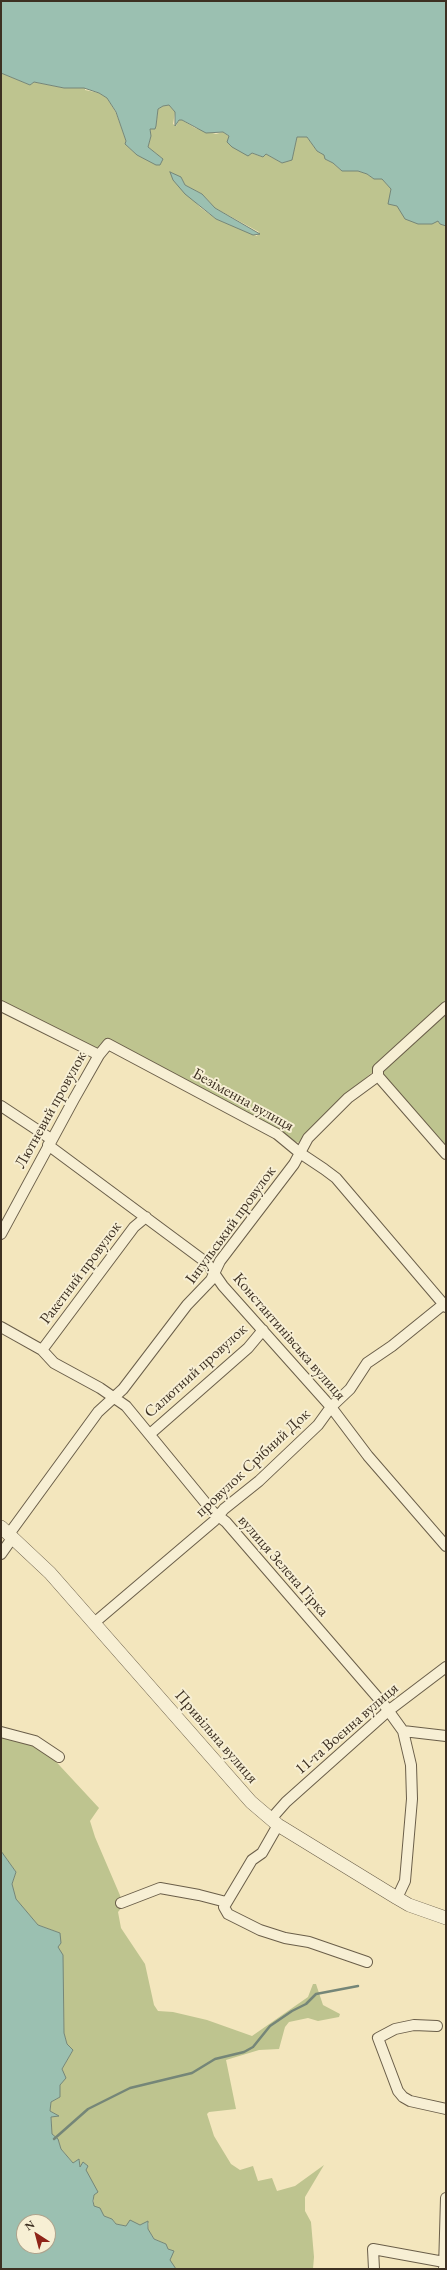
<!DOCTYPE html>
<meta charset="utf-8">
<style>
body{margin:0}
#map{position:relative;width:447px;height:2270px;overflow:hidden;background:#f3e6bd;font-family:"EB Garamond",serif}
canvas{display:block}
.frame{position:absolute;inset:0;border:2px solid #3d3022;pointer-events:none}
.north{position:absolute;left:16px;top:2214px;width:40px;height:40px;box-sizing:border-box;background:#f7efd4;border:1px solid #ada38d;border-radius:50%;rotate:324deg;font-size:11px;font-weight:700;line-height:16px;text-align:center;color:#3d3022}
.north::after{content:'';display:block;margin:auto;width:14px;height:18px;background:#8f2418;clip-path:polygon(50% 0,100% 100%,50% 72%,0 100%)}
</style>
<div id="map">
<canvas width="447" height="2270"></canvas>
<div class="frame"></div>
<div class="north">N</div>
</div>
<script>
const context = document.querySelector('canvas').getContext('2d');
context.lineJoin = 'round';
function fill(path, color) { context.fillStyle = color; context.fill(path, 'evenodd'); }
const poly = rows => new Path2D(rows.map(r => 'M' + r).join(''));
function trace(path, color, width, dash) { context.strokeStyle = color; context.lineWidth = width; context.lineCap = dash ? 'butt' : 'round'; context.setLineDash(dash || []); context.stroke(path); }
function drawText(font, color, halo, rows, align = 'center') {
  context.font = font + ' "EB Garamond",serif'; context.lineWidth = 4; context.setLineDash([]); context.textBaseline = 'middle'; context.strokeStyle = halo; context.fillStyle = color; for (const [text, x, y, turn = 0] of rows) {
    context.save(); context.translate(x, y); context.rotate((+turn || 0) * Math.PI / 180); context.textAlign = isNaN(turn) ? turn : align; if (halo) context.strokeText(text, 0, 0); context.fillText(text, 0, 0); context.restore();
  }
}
fill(poly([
 [1,73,30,85,34,82,64,88,85,88,85,90,99,93,107,98,116,113,126,141,125,144,137,155,152,162,163,159,148,147,151,136,150,128,156,126,158,109,163,106,169,105,175,112,173,124,176,126,179,120,182,120,195,128,216,134,223,132,251,153,263,157,266,154,282,163,292,159,297,137,307,137,317,151,325,155,325,159,333,163,342,171,358,171,367,174,374,179,382,179,391,189,390,200,397,206,438,221,440,224,446,226,446,1150,375,1070,350,1091,300,1143,293,1141,106,1040,101,1047,92,1050,1,1004],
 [181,177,185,185,202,194,215,208,259,232,257,236,216,219,201,208,173,180],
 [1,1730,35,1739,99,1808,90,1821,95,1837,122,1900,123,1906,118,1912,121,1928,145,1964,154,2005,158,2011,173,2012,207,2020,252,2036,308,1997,313,1984,316,1984,323,2005,340,2014,339,2017,318,2021,308,2018,289,2022,285,2027,279,2049,259,2050,226,2060,236,2109,209,2112,207,2114,214,2136,231,2164,240,2170,253,2166,258,2181,272,2178,277,2191,295,2186,324,2165,305,2197,305,2211,311,2222,314,2257,313,2269,176,2269,169,2260,170,2256,166,2244,154,2239,148,2229,149,2223,140,2225,129,2224,126,2226,116,2224,112,2219,104,2216,94,2206,94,2195,85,2170,82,2165,81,2167,79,2165,80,2160,73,2163,61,2149,58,2139,52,2134,51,2117,57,2115,50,2111,51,2102,60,2097,60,2085,65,2078,62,2069,73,2050,67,2044,64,2033,63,1977,58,1947,60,1933,38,1925,15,1899,12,1884,16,1872,1,1851]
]), '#bec48f');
const water = poly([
 [1,1,446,1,446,226,440,224,438,221,432,224,418,224,405,219,397,206,388,204,391,189,382,179,374,179,367,174,358,171,342,171,333,163,325,159,324,155,317,151,307,137,297,137,292,160,282,163,266,154,263,157,252,153,248,156,232,147,227,142,229,136,223,132,206,133,182,120,179,120,175,126,175,112,169,105,163,106,158,109,156,126,155,129,150,129,151,136,148,147,163,159,160,165,156,165,137,155,125,144,126,141,116,112,107,98,99,93,84,88,64,88,34,82,30,85,1,73,1,1],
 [170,172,181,177,185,185,202,194,215,208,260,234,253,235,216,219,185,194,173,180,170,172],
 [1,1851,16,1872,12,1884,16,1899,38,1925,60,1933,61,1943,58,1947,63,1955,64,2033,67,2044,73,2050,62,2069,66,2078,60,2085,60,2097,51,2102,50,2111,59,2116,51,2117,52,2134,58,2139,61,2149,73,2163,79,2159,80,2167,83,2162,88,2166,86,2170,98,2192,94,2195,93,2201,94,2206,100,2208,104,2216,112,2219,116,2224,126,2226,130,2220,140,2225,148,2221,148,2229,154,2239,166,2244,168,2249,174,2251,170,2260,176,2269,1,2269,1,1851],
 [24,2222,48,2222,48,2246,24,2246,24,2222]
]);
fill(water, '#9bc0b1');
trace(water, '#758678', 1);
trace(poly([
 [54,2139,88,2109,130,2088,192,2073,215,2059,244,2052,253,2047,270,2026,292,2011,306,2004,316,1994,358,1986]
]), '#758678', 2.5);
const minor = poly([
 [1,1006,99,1055],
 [378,1076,446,1154],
 [378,1076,378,1069,446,1007],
 [1,1106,51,1139],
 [48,1145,207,1263,223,1286,331,1407,368,1456,446,1546],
 [1,1234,74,1099,99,1055,108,1044,277,1134,300,1153,324,1169,336,1178,446,1307],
 [1,1327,42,1350,54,1363,100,1388,126,1406,213,1512,226,1522,385,1706,403,1731,411,1765,412,1799,405,1881,397,1898],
 [42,1350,134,1227,146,1217],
 [150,1434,248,1348,263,1330],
 [9,1534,98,1412,123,1389,187,1305,211,1280,220,1261,294,1164,308,1138,348,1098,378,1076],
 [1,1554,13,1537],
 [94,1623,214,1521,224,1509,259,1481,318,1425,331,1407,350,1389,367,1363,392,1346,444,1304],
 [403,1731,446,1736],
 [1,1732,35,1741,59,1757],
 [271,1819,286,1802,388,1711,446,1667],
 [278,1825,262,1853,252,1860,224,1907,228,1914,260,1930,285,1938,309,1942,367,1962],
 [121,1903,160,1888,199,1895,226,1902],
 [437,2026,414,2025,395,2029,378,2038,398,2091,403,2097,410,2101,446,2109],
 [374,2269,373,2249,444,2262],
 [444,2269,446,2198]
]);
const tertiary = poly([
 [1,1527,50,1573,251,1802,278,1825,397,1898,409,1905,446,1918]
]);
trace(minor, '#6a5e49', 12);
trace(tertiary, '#6a5e49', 14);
trace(minor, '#f7efd4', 10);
trace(tertiary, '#f7efd4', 13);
drawText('16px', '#3d3022', '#f7efd4', [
 ["Безіменна вулиця",243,1100,29],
 ["Лютневий провулок",51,1110,-61],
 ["Інгульський провулок",231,1225,-54],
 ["Ракетний провулок",81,1273,-53],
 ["Константинівська вулиця",289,1337,49],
 ["Салютний провулок",196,1371,-42],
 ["провулок Срібний Док",253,1463,-43],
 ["вулиця Зелена Гірка",283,1566,49],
 ["11-та Воєнна вулиця",347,1729,-41],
 ["Привільна вулиця",216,1737,49]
]);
</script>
